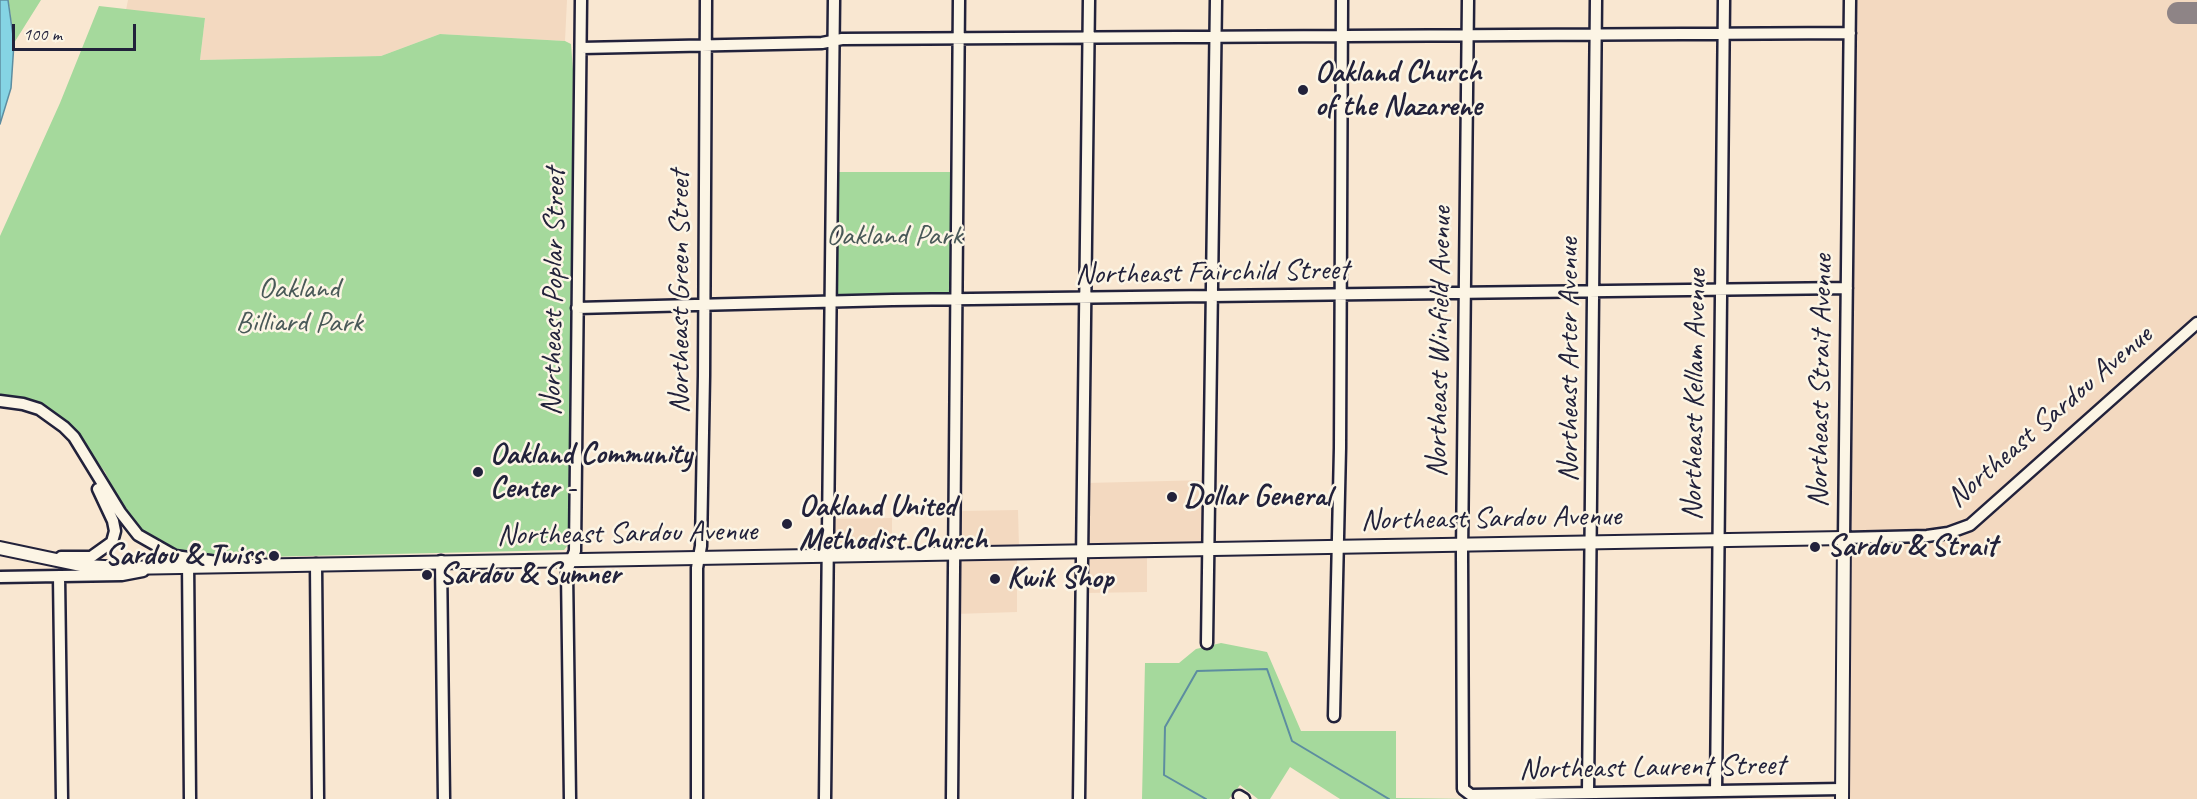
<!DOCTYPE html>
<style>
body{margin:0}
#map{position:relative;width:2197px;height:799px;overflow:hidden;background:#f9e7d1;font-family:Caveat,sans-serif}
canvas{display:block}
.scale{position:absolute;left:12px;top:24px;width:124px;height:27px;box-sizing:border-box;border:3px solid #22223b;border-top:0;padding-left:8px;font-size:18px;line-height:21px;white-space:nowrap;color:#22223b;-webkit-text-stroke:4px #fcf5e5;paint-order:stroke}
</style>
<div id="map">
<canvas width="2197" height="799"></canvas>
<div class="scale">100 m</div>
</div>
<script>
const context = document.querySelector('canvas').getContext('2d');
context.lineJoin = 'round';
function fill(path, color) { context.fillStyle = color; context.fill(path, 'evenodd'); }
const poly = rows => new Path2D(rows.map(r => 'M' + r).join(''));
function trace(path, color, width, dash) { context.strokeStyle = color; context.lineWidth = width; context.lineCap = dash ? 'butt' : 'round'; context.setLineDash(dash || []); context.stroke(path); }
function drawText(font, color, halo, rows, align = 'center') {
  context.font = font + ' Caveat,sans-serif'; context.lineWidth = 5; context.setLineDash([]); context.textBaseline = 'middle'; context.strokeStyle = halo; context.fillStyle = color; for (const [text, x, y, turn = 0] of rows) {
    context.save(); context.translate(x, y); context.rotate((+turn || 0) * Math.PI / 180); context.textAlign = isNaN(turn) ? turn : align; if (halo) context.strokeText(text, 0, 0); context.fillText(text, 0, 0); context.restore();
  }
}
fill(poly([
 [128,0,567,0,565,41,440,34,381,56,200,60,205,18,126,10],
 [1857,0,2197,0,2197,799,1849,799],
 [1207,480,1204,540,1199,544,1087,544,1087,483],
 [1018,510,1019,547,959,545,959,511],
 [892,518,892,548,838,550,832,545,832,519],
 [1147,556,1147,592,1085,593,1087,559],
 [1017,558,1017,612,955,614,959,561]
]), '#f3d9c0');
fill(poly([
 [8,0,41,0,14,43,10,11],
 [99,6,205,18,200,60,381,56,440,34,565,41,571,44,573,70,568,545,564,550,264,557,188,553,167,546,135,525,121,505,105,472,66,421,36,401,0,397,0,236,60,103],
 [832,172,957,172,956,300,830,301],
 [1221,643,1267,652,1301,731,1396,731,1396,798,1474,799,1340,799,1290,767,1270,799,1258,799,1240,785,1229,799,1142,799,1145,663,1179,663,1196,649]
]), '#a5d99c');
const water = poly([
 [0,0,8,0,14,43,11,88,0,124,0,0]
]);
fill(water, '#85d4e4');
trace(water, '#5d8da0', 1.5);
trace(poly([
 [1206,799,1164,775,1165,727,1197,671,1267,669,1292,741,1389,799]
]), '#5d8da0', 2);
trace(poly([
 [2178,13,2197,13]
]), '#8e8486', 22);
const minor = poly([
 [1468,0,1462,554,1463,789,1471,795,1842,789],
 [1850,0,1844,538,1927,536,1948,533,1970,525,2197,323],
 [581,48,822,43,842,39,1850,33],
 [577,308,892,300,1847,288],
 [0,401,23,404,39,409,64,427,74,437,120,512,138,535,175,556,217,562],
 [61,557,91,557,112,542,115,531,113,521,98,489],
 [188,559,190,799],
 [441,561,444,799],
 [316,564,318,799],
 [59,576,62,799],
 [0,577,122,575,143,571],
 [1207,643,1216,0],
 [1334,716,1340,448,1342,0],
 [1716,791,1724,0],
 [1588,793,1596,0],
 [1239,796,1244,799],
 [570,799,567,571,575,551,581,0],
 [697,799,697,568,701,546,704,376,706,0],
 [825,799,834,0],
 [952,799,959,0],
 [1079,799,1089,0]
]);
const major = poly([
 [0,548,85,566,123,568,1844,538,1842,799]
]);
trace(minor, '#22223b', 15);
trace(major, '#22223b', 16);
trace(minor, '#fcf5e5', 10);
trace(major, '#fcf5e5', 12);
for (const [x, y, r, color] of [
 [1303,90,6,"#22223b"],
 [478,472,6,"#22223b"],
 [1172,497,6,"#22223b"],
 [787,524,6,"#22223b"],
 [1815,547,6,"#22223b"],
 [274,556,6,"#22223b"],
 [427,575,6,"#22223b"],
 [995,579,6,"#22223b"]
]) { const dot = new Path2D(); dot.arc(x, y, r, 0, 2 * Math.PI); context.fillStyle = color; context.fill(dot); trace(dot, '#fcf5e5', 2); }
drawText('bold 30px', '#22223b', '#fcf5e5', [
 ["Oakland Church",1315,73],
 ["of the Nazarene",1315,107],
 ["Oakland Community",490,455],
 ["Center -",490,489],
 ["Dollar General",1184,497],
 ["Oakland United",799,507],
 ["Methodist Church",799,541],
 ["Sardou & Strait",1827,547],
 ["Sardou & Twiss",262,556,"right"],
 ["Sardou & Sumner",439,575],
 ["Kwik Shop",1007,579]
], 'left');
drawText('30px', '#495958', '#fcf5e5', [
 ["Oakland Park",894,236],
 ["Oakland",299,289],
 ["Billiard Park",299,323]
]);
drawText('30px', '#22223b', '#fcf5e5', [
 ["Northeast Fairchild Street",1212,273,-1],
 ["Northeast Poplar Street",554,292,-89],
 ["Northeast Green Street",680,292,-90],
 ["Northeast Winfield Avenue",1440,342,-89],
 ["Northeast Arter Avenue",1569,360,-90],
 ["Northeast Strait Avenue",1821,381,-89],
 ["Northeast Kellam Avenue",1695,395,-89],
 ["Northeast Sardou Avenue",2050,417,-41],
 ["Northeast Sardou Avenue",1491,519,-1],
 ["Northeast Sardou Avenue",627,534,-1],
 ["Northeast Laurent Street",1652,768,-1]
]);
</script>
